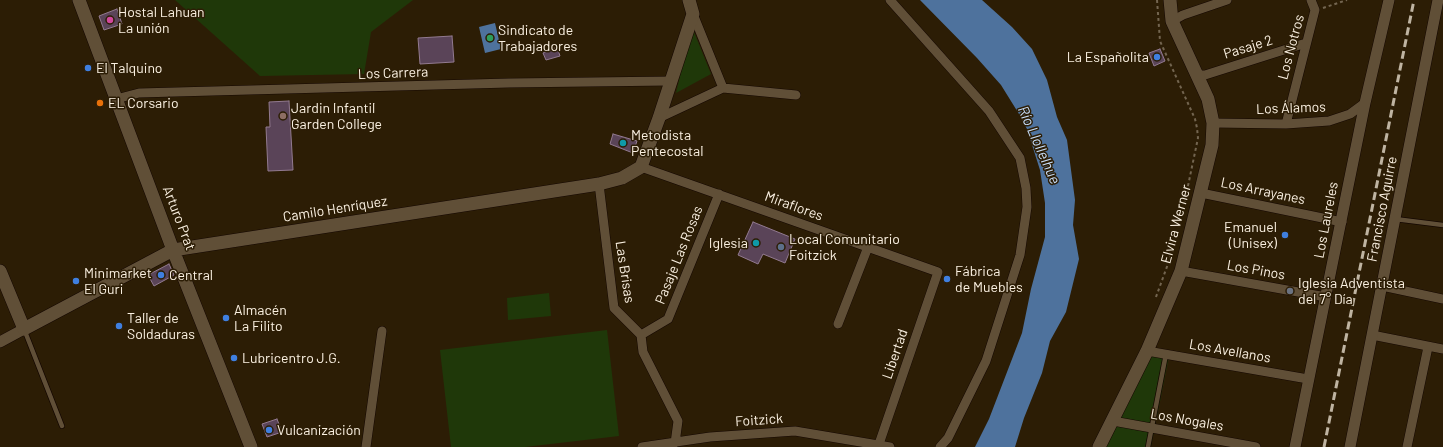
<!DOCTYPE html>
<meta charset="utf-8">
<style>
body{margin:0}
canvas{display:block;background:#2c1d05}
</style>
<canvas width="1443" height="447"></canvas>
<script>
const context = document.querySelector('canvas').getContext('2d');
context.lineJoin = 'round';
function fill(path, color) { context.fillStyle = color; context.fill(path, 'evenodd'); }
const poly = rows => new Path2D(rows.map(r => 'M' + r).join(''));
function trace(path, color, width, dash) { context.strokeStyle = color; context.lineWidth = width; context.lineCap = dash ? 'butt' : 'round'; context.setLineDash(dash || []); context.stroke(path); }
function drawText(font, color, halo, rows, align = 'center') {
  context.font = font + ' Barlow,sans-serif'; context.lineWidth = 3; context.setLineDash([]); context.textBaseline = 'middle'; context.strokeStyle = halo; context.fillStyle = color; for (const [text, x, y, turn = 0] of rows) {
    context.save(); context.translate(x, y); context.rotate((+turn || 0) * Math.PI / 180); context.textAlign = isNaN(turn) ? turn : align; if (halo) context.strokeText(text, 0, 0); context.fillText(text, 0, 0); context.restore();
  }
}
fill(poly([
 [175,0,413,0,371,32,364,74,260,76],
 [694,32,711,74,676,93,690,33],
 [549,293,551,316,508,320,507,298],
 [607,330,619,436,525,447,451,447,440,350],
 [1152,348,1170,352,1151,447,1102,447]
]), '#1f3809');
fill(poly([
 [920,0,982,0,1012,27,1032,49,1047,80,1057,117,1067,140,1075,200,1073,225,1079,259,1066,312,1050,341,1042,373,1024,418,1015,447,975,447,989,419,1022,333,1031,289,1045,237,1045,203,1040,170,1027,129,1019,114,1001,85,977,58],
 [495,23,501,49,485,53,479,27]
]), '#4e729d');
const building = poly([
 [117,9,122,24,104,30,99,16,117,9],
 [452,36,454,62,420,64,418,38,452,36],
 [557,47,560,56,546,60,543,53,557,47],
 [1160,49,1165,61,1154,66,1149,53,1160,49],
 [289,101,293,170,268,171,266,127,270,127,269,102,289,101],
 [613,134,637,141,633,153,610,144,613,134],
 [753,222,795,239,785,263,763,254,758,264,738,255,753,222],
 [169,264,174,275,154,286,148,275,169,264],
 [277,419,282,432,267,437,262,424,277,419]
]);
fill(building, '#5a4458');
trace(building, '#927a90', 1);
const service = poly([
 [1395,219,1443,225],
 [24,329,62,426],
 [1148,447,1166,354]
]);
const minor = poly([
 [890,0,989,111,1020,158,1026,188,1027,207,1020,255,986,361,948,438,940,447],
 [693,14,723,88],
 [1172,21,1183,15,1227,0],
 [1198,75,1205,75,1306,43],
 [116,99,139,93,509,83,671,81],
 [659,118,723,88,796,95],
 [1213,123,1286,124,1329,121,1350,114,1365,103],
 [1286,124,1315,10,1311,0],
 [641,167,938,272,879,444],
 [599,184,614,308,641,335,643,352,678,421,675,443],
 [1201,193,1342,222],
 [1181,271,1326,297],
 [1382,286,1443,299],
 [838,324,868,247],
 [641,335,668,319,719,194],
 [1372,335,1443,349],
 [1147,351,1308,379],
 [1113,421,1256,447],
 [366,447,382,331],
 [642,447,710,437,795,431,890,447],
 [1407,447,1428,347]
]);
const tertiary = poly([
 [0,342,24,329],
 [1295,447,1365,103,1389,0],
 [1350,447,1438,0]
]);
const secondary = poly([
 [79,0,173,250,251,447],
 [0,271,24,329,173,250,599,184,622,178,641,167,659,118,693,14,689,0],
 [1099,447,1147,351,1181,271,1212,145,1213,123,1208,99,1172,21,1170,0]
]);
trace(service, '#140700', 6);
trace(minor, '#140700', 10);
trace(tertiary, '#140700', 12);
trace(secondary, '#140700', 14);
trace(poly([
 [1157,0,1160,41,1195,119,1197,128,1198,138,1184,205],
 [1323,8,1347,0],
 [1156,297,1173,250]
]), '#736550', 2, [3, 3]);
trace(service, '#604f37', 4.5);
trace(minor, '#604f37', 9);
trace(tertiary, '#604f37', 11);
trace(secondary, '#604f37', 13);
trace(poly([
 [1324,447,1414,0]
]), '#bfb4a2', 3, [8, 4]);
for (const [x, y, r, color] of [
 [110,20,4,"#d1479c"],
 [490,38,4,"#2e9e5b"],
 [1157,57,4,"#3f7fe0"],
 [88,68,4,"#3f7fe0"],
 [100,103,4,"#e8710a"],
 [283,116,4,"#8d6e63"],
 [623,143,4,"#0f9aa8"],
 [1285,235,4,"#3f7fe0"],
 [756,243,4,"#0f9aa8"],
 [781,247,4,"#5c6f8a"],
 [161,275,4,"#3f7fe0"],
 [947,279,4,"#3f7fe0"],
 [76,281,4,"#3f7fe0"],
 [1290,291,4,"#6b7280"],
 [226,318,4,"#3f7fe0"],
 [119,326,4,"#3f7fe0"],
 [234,358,4,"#3f7fe0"],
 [269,430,4,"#3f7fe0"]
]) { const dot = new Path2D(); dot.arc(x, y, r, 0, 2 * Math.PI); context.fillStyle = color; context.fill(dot); trace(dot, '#2c1d05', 1.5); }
drawText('14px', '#fbf1e2', '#2c1d05', [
 ["Hostal Lahuan",118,12],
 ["La unión",118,28],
 ["Sindicato de",498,30],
 ["Trabajadores",498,46],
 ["La Españolita",1149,57,"right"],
 ["El Talquino",96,68],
 ["EL Corsario",108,103],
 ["Jardin Infantil",291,108],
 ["Garden College",291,124],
 ["Metodista",631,135],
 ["Pentecostal",631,151],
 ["Emanuel",1277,227,"right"],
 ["(Unisex)",1277,243,"right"],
 ["Local Comunitario",789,239],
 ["Foitzick",789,255],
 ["Iglesia",748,243,"right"],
 ["Fábrica",955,271],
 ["de Muebles",955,287],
 ["Minimarket",84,273],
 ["El Guri",84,289],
 ["Central",169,275],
 ["Iglesia Adventista",1298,283],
 ["del 7° Día",1298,299],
 ["Almacén",234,310],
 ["La Filito",234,326],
 ["Taller de",127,318],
 ["Soldaduras",127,334],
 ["Lubricentro J.G.",242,358],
 ["Vulcanización",277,430]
], 'left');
drawText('14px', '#fbf1e2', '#2c1d05', [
 ["Pasaje 2",1248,47,-17],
 ["Los Notros",1291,47,-75],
 ["Los Carrera",393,73,-2],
 ["Los Álamos",1291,108,-2],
 ["Los Arrayanes",1263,191,12],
 ["Miraflores",794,206,20],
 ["Camilo Henríquez",335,209,-9],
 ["Francisco Aguirre",1382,209,-79],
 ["Arturo Prat",179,218,69],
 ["Los Laureles",1326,220,-79],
 ["Elvira Werner",1176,224,-75],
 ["Pasaje Las Rosas",679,255,-68],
 ["Los Pinos",1256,270,10],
 ["Las Brisas",625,272,81],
 ["Los Avellanos",1230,351,10],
 ["Libertad",895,354,-71],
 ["Foitzick",759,420,-4],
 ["Los Nogales",1187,420,10]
]);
drawText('italic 15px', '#c7ddf8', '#2c1d05', [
 ["Río Llollelhue",1039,145,66]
]);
</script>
